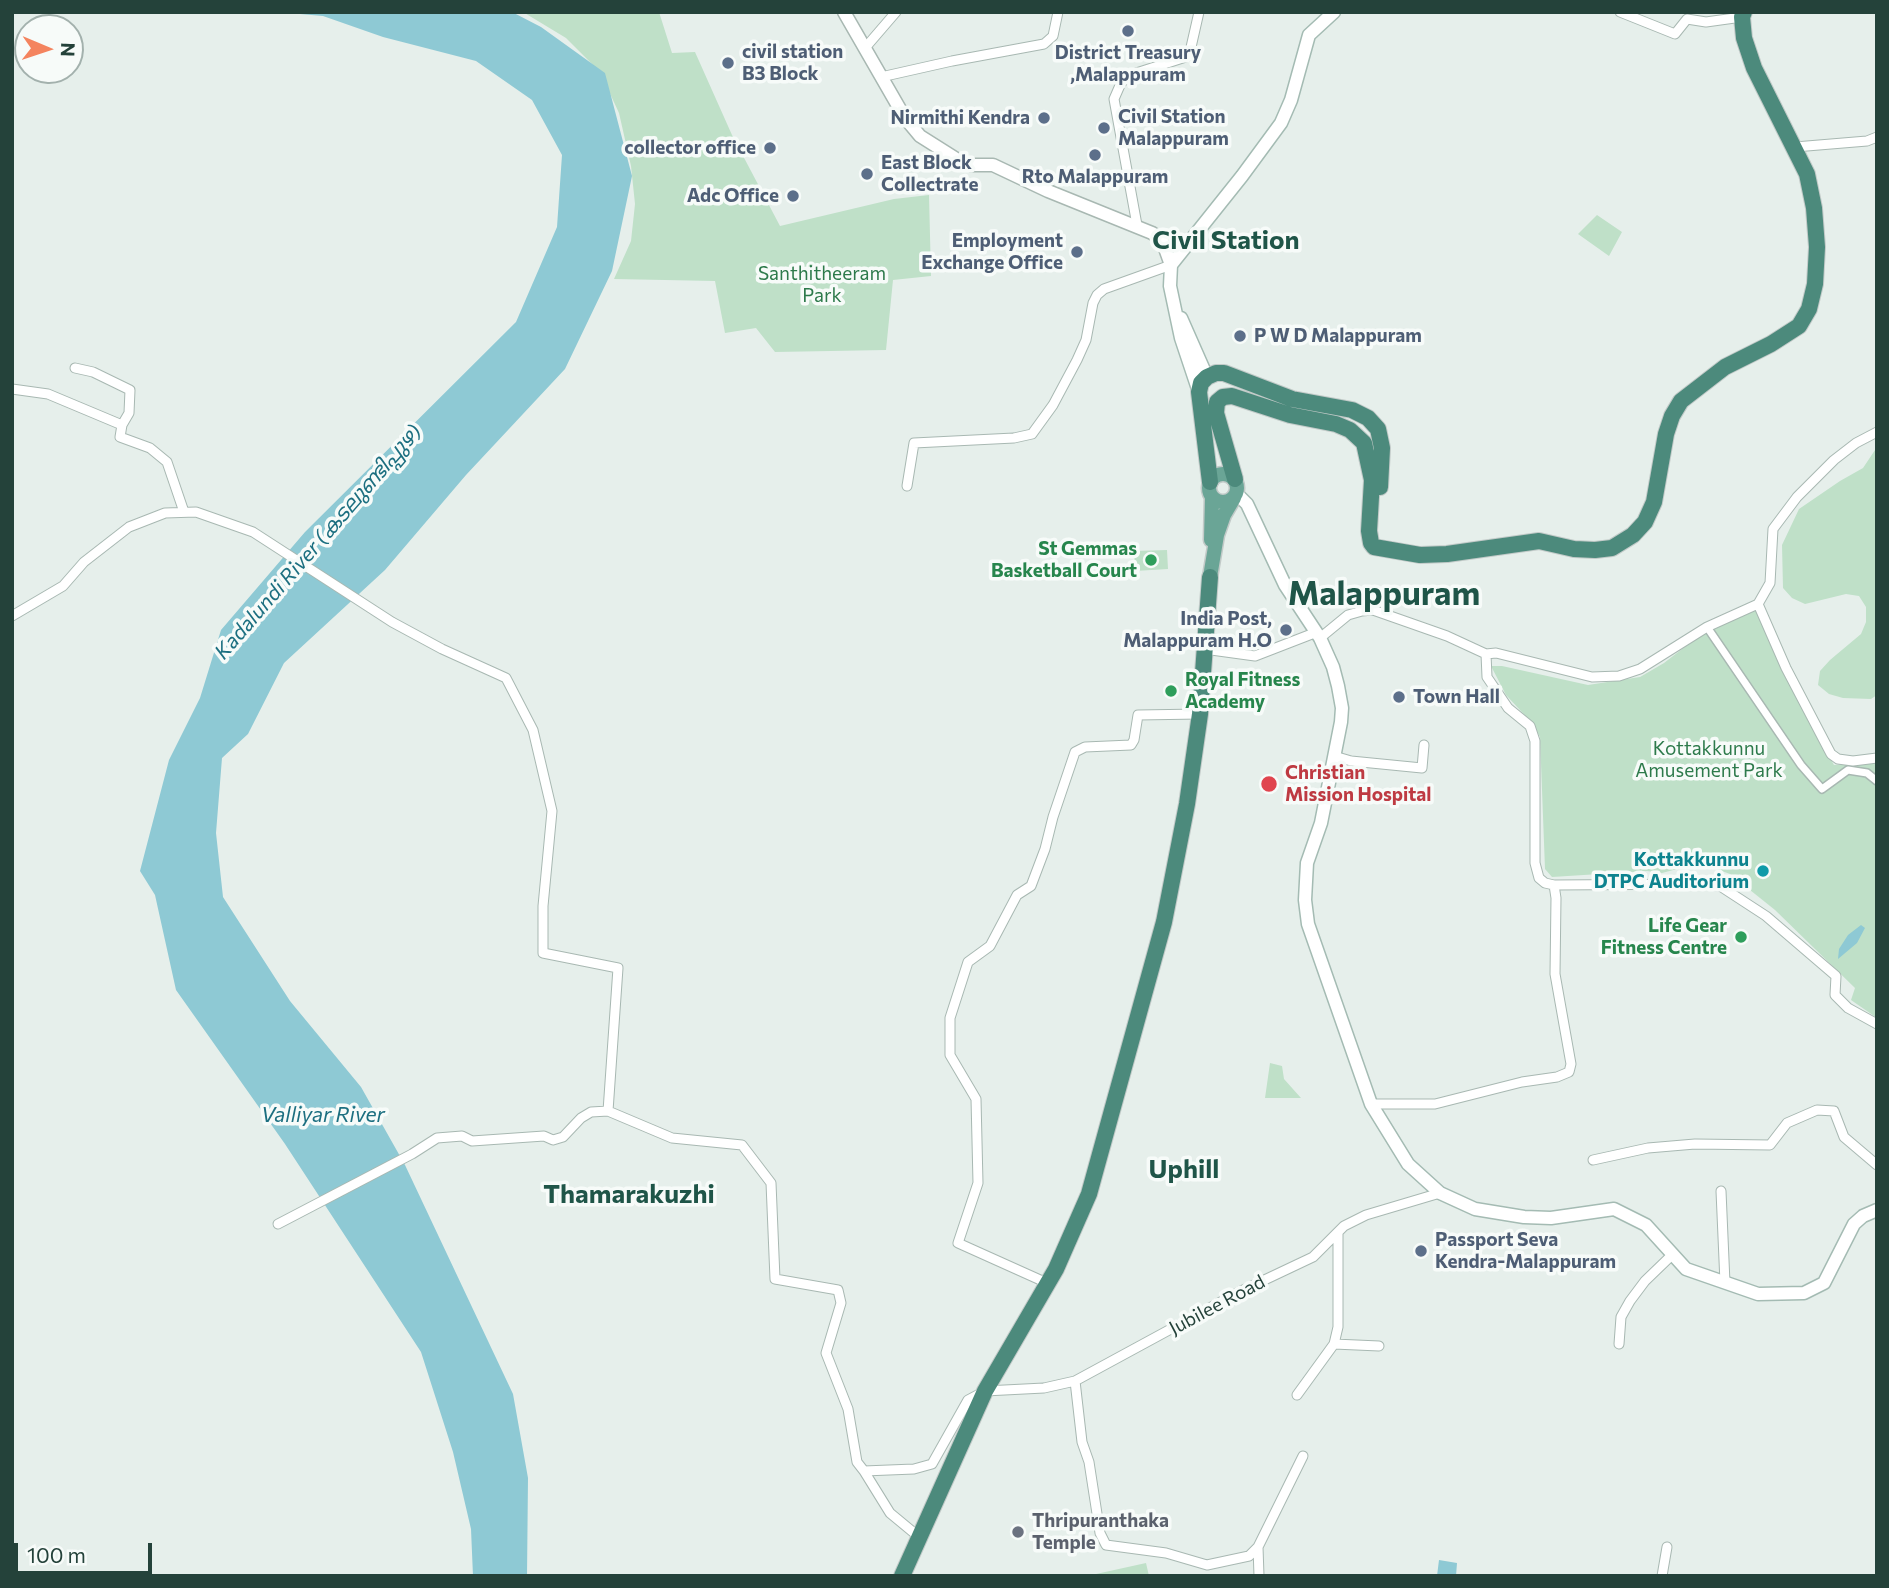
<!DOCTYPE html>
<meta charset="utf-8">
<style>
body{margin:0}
#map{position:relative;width:1889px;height:1588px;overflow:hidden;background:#e6efeb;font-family:Commissioner,sans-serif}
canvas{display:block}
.frame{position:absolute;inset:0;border:14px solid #24423a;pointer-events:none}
.north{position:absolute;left:14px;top:14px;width:70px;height:70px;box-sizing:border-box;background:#f7fbf9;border:2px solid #a3b1ad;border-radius:50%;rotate:92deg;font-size:19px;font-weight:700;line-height:28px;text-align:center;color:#24423a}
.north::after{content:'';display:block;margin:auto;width:24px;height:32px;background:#f4845f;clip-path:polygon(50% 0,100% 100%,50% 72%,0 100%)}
.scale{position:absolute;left:14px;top:1543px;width:138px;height:32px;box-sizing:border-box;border:4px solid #24423a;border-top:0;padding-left:9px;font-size:21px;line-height:24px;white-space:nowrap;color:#24423a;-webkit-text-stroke:5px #f7fbf9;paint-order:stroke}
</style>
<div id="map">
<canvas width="1889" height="1588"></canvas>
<div class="frame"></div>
<div class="north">N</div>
<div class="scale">100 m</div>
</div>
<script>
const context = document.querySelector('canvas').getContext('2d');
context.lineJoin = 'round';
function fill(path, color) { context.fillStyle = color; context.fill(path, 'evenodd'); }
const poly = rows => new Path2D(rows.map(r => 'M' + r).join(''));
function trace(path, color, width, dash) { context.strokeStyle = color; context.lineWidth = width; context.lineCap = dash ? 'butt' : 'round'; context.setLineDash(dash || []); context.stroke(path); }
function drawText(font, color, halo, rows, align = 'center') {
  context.font = font + ' Commissioner,"Noto Sans Malayalam",sans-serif'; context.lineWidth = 7; context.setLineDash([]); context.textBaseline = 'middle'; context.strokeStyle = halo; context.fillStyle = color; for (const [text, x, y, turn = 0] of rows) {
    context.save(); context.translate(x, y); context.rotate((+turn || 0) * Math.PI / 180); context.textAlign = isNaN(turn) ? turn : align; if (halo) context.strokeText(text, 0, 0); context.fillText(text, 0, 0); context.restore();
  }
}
fill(poly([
 [523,12,659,12,672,53,695,52,732,135,780,226,894,199,929,195,931,276,893,280,886,350,775,352,756,328,725,333,715,281,614,279,631,241,635,204,631,166,619,113,600,72,566,38],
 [1597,215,1622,232,1609,256,1578,234],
 [1877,447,1877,695,1871,699,1843,698,1829,694,1818,685,1820,671,1830,660,1861,634,1866,622,1866,607,1859,596,1846,594,1805,604,1792,598,1783,588,1782,545,1799,509,1840,481,1863,468],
 [1167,550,1168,569,1135,571,1134,551],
 [1757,607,1802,708,1834,765,1877,762,1877,1018,1851,1000,1855,988,1775,910,1730,874,1711,867,1677,869,1662,873,1647,871,1552,877,1545,869,1540,737,1533,724,1506,695,1491,666,1502,666,1588,685,1640,677,1664,663,1708,629],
 [1270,1063,1282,1066,1284,1079,1301,1098,1265,1098],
 [1146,1563,1149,1576,1087,1576]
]), '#bfe0c8');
fill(poly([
 [277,12,512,12,541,27,605,73,632,176,612,271,565,369,466,475,385,570,284,663,248,734,222,758,216,833,223,897,290,1001,361,1087,405,1165,513,1394,528,1478,527,1576,473,1576,471,1529,453,1452,421,1352,285,1144,176,990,155,895,140,871,169,760,200,698,221,630,305,532,516,322,557,227,562,155,532,100,476,61,383,37,323,16],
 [1861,925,1865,928,1857,943,1838,959,1839,949,1848,935],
 [1439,1560,1457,1563,1456,1576,1437,1576]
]), '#8ec9d4');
const pedestrian = poly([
 [1707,627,1801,765,1822,789,1848,770,1867,773,1877,781]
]);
const minor = poly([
 [1620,12,1675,34,1687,19,1706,22,1742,17],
 [865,48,896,12],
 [881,77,952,61,1044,44,1053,36,1058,12],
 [1795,147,1867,141,1877,137],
 [1137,225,1114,99,1121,83,1130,75,1189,56,1199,12],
 [75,368,93,372,130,390,129,413,122,425],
 [12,389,48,394,122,425,120,437,150,448,167,462,184,512],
 [907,486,914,443,1014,438,1032,434,1053,405,1077,360,1086,340,1093,303,1097,295,1104,289,1171,265],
 [1758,604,1770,583,1773,529,1797,497,1834,460,1856,443,1877,432],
 [1758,604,1786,668,1831,754,1838,759,1853,761,1877,758],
 [12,616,63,586,84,562,129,527,165,513,196,512,253,532,392,622,442,649,506,678,533,730,552,811,543,906,543,953,618,968,608,1111,672,1138,742,1145,771,1183,775,1279,838,1290,841,1303,826,1353,848,1409,857,1462,864,1471,914,1469,932,1464,968,1400,985,1391,1044,1388,1075,1381,1239,1292,1313,1257,1344,1226,1366,1215,1440,1193],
 [1320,638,1348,615,1362,611,1373,610,1447,636,1486,654,1496,653,1592,677,1619,676,1640,669,1707,627,1758,604],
 [1204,649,1255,656,1317,632],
 [1334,756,1351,761,1422,768,1424,745],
 [1554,885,1702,884,1720,886,1766,916,1836,976,1835,995,1848,1008,1877,1024],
 [1371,1104,1435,1104,1522,1082,1557,1077,1569,1072,1571,1064,1555,974,1556,898,1554,885,1545,883,1539,878,1535,863,1535,741,1530,726,1508,708,1487,677,1486,654],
 [1593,1160,1648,1148,1695,1144,1770,1145,1787,1123,1817,1110,1834,1111,1844,1137,1877,1165],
 [1721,1191,1725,1283],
 [278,1224,412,1154,437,1138,462,1136,472,1141,544,1136,553,1140,563,1137,581,1118,591,1112,608,1111],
 [1047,1283,958,1243,978,1183,976,1099,950,1055,950,1018,968,962,990,946,1017,895,1031,886,1045,849,1053,817,1075,752,1085,747,1131,745,1134,740,1138,715,1200,714],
 [1334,1344,1379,1346],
 [1619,1344,1621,1317,1630,1301,1645,1281,1673,1254],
 [1075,1381,1082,1442,1089,1462,1100,1533,1106,1545,1166,1553,1207,1565,1249,1556,1258,1547,1303,1456],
 [1297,1395,1334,1344,1338,1327,1338,1233],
 [864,1471,890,1513,919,1537],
 [1258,1547,1259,1576],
 [1662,1576,1667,1547]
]);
const tertiary = poly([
 [844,12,905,118,920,136,958,160,971,165,993,165,1048,191,1152,233,1162,240,1171,265]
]);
const secondary = poly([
 [1181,318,1207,377],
 [1199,392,1181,338,1170,286,1171,265,1242,176,1281,123,1291,100,1309,35,1334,12],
 [1237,494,1247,504,1285,585,1320,638,1333,667,1338,686,1342,708,1341,722,1321,823,1307,863,1305,900,1308,924,1371,1104,1408,1164,1440,1193,1475,1209,1524,1217,1551,1218,1614,1209,1646,1225,1686,1269,1758,1294,1804,1293,1824,1283,1854,1224,1863,1216,1877,1210]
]);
const primary = poly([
 '1209 488a14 14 0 1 1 28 0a14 14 0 1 1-28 0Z',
 [1211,540,1212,497],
 [1210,577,1217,535,1224,515,1234,498]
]);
const trunk = poly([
 [1235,479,1216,413,1217,402,1223,397,1232,396,1290,415,1336,424,1350,430,1364,443,1372,480,1369,531,1371,543,1374,547,1420,555,1447,554,1539,541,1574,549,1595,550,1612,548,1633,535,1645,522,1654,502,1666,434,1672,416,1681,401,1725,367,1771,344,1799,326,1809,309,1815,284,1817,247,1814,208,1807,174,1754,68,1744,38,1742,17,1744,12],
 [1210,482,1199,392,1201,383,1207,377,1216,373,1224,373,1292,399,1352,410,1368,418,1378,429,1382,448,1380,487],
 [902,1576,985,1391,1056,1269,1089,1194,1164,922,1187,804,1200,714,1210,577]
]);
trace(pedestrian, '#a8b8b2', 10);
trace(minor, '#a8b8b2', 11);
trace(tertiary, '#a8b8b2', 15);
trace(secondary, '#a4bbb3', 15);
trace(primary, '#c2cac8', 17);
trace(trunk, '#c2cac8', 18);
trace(pedestrian, '#fff', 7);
trace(minor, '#fff', 9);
trace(tertiary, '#fff', 12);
trace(secondary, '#fff', 12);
trace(primary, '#6aa596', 14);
trace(trunk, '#4c8a7c', 16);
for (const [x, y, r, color] of [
 [1128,31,7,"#5c6f8a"],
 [728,63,7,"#5c6f8a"],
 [1044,118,7,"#5c6f8a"],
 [1104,128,7,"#5c6f8a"],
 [770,148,7,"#5c6f8a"],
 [1095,155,7,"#5c6f8a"],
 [867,174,7,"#5c6f8a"],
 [793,196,7,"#5c6f8a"],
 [1077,252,7,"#5c6f8a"],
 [1240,336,7,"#5c6f8a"],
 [1151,560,7,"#2e9e5b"],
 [1286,630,7,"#5c6f8a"],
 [1171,691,7,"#2e9e5b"],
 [1399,697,7,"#5c6f8a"],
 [1269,784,9,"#e0444e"],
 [1763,871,7,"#0f9aa8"],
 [1741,937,7,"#2e9e5b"],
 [1421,1251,7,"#5c6f8a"],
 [1018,1532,7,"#6b7280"]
]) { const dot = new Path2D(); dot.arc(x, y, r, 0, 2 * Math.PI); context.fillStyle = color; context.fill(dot); trace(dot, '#f7fbf9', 2.5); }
drawText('bold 19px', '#4e5e75', '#f7fbf9', [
 ["civil station",742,52],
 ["B3 Block",742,74],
 ["District Treasury",1128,53,"center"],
 [",Malappuram",1128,75,"center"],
 ["Civil Station",1118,117],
 ["Malappuram",1118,139],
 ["Nirmithi Kendra",1030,118,"right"],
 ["collector office",756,148,"right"],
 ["East Block",881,163],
 ["Collectrate",881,185],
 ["Rto Malappuram",1095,177,"center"],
 ["Adc Office",779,196,"right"],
 ["Employment",1063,241,"right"],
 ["Exchange Office",1063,263,"right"],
 ["P W D Malappuram",1254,336],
 ["India Post,",1272,619,"right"],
 ["Malappuram H.O",1272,641,"right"],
 ["Town Hall",1413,697],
 ["Passport Seva",1435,1240],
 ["Kendra-Malappuram",1435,1262]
], 'left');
drawText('19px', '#2d7a4b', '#f7fbf9', [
 ["Santhitheeram",822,274],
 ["Park",822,296],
 ["Kottakkunnu",1709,749],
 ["Amusement Park",1709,771]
]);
drawText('bold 19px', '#27864d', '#f7fbf9', [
 ["St Gemmas",1137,549],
 ["Basketball Court",1137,571],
 ["Royal Fitness",1185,680,"left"],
 ["Academy",1185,702,"left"],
 ["Life Gear",1727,926],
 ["Fitness Centre",1727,948]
], 'right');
drawText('bold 19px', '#be3a42', '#f7fbf9', [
 ["Christian",1285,773],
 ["Mission Hospital",1285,795]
], 'left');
drawText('bold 19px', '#0d838f', '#f7fbf9', [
 ["Kottakkunnu",1749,860],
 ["DTPC Auditorium",1749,882]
], 'right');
drawText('19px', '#24423a', '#f7fbf9', [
 ["Jubilee Road",1217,1305,-28]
]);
drawText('bold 19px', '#5b616d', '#f7fbf9', [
 ["Thripuranthaka",1032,1521],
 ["Temple",1032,1543]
], 'left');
drawText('italic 21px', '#1c6f80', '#f7fbf9', [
 ["Kadalundi River (കടലുണ്ടിപ്പുഴ)",318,542,-49],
 ["Valliyar River",323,1115]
]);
drawText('bold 26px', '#1f5548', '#f7fbf9', [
 ["Civil Station",1226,240],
 ["Uphill",1184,1169],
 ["Thamarakuzhi",629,1194]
]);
drawText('bold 33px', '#1f5548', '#f7fbf9', [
 ["Malappuram",1384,594]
]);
</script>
